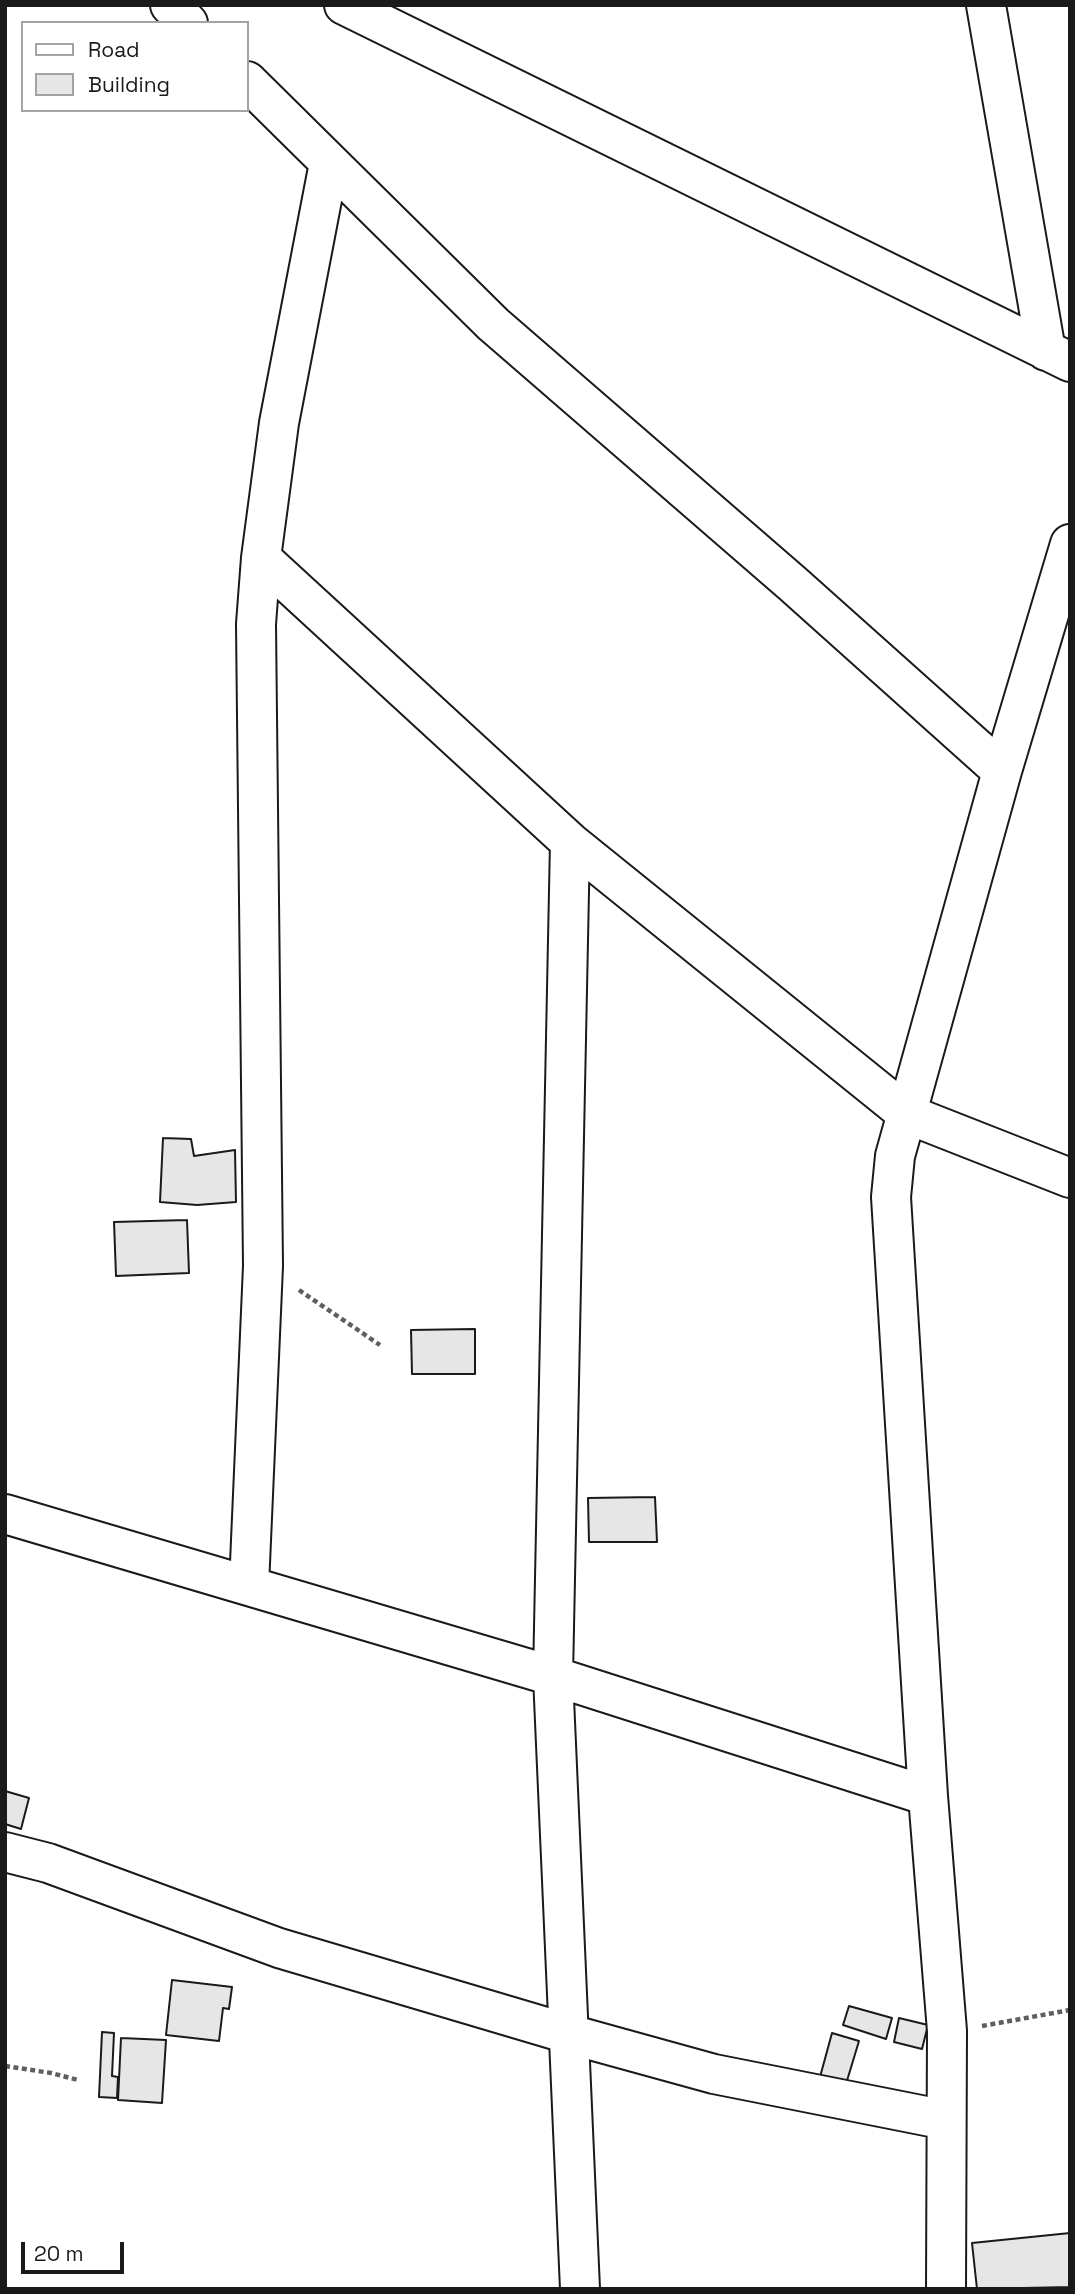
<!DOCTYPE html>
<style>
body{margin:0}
#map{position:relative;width:1075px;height:2294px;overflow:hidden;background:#fff;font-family:"Space Grotesk",sans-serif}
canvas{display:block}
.frame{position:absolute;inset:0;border:7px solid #1a1a1a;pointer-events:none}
.legend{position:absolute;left:21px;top:21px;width:228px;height:91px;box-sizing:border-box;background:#fff;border:2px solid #a3a3a3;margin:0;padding:9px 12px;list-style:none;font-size:21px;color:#1a1a1a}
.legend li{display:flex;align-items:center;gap:14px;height:35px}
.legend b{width:35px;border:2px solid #a3a3a3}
.scale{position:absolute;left:21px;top:2242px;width:103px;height:32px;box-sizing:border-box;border:4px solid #1a1a1a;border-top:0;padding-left:9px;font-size:21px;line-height:24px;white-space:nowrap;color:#1a1a1a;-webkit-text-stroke:5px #fff;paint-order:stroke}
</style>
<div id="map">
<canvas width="1075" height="2294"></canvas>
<div class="frame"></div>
<ul class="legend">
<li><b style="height:9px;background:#fff"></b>Road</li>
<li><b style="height:19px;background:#e6e6e6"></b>Building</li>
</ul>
<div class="scale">20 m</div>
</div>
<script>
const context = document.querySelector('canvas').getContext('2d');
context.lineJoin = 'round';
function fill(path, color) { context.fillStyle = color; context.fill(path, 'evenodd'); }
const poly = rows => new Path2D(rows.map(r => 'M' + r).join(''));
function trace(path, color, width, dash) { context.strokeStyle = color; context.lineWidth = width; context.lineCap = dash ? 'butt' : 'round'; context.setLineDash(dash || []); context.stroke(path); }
const building = poly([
 [163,1138,191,1139,194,1156,235,1150,236,1202,197,1205,160,1202,163,1138],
 [187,1220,189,1273,116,1276,114,1222,187,1220],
 [475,1329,475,1374,412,1374,411,1330,475,1329],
 [655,1497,657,1542,589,1542,588,1498,655,1497],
 [5,1791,29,1798,21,1829,5,1824,5,1791],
 [172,1980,232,1987,229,2009,223,2008,219,2041,166,2035,172,1980],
 [849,2006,892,2018,886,2039,843,2025,849,2006],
 [899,2018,928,2025,922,2049,894,2042,899,2018],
 [102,2032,114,2033,112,2076,118,2077,117,2098,99,2097,102,2032],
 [832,2033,859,2041,846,2084,820,2077,832,2033],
 [121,2038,166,2040,162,2103,118,2100,121,2038],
 [1070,2233,1070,2287,977,2289,972,2243,1070,2233]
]);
fill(building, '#e6e6e6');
trace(building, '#1a1a1a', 2);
const minor = poly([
 [170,5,188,23],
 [344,5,1070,362],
 [986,5,1046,351],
 [247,81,493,324,793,584,1002,771],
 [261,558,570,842,907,1114,1070,1178],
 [570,842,553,1676,580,2289],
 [5,1514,553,1676,928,1796],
 [249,1586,263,1266,256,624,261,558,279,423,329,163],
 [5,1852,48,1863,279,1948,569,2034,714,2074,946,2120],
 [946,2289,947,2031,928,1796,891,1197,895,1156,1002,771,1070,544]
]);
trace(minor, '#1a1a1a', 42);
trace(poly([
 [299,1290,380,1345],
 [982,2026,1070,2010],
 [5,2066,51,2073,78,2080]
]), '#5f5f5f', 4.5, [5, 3.5]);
trace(minor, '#fff', 38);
</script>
